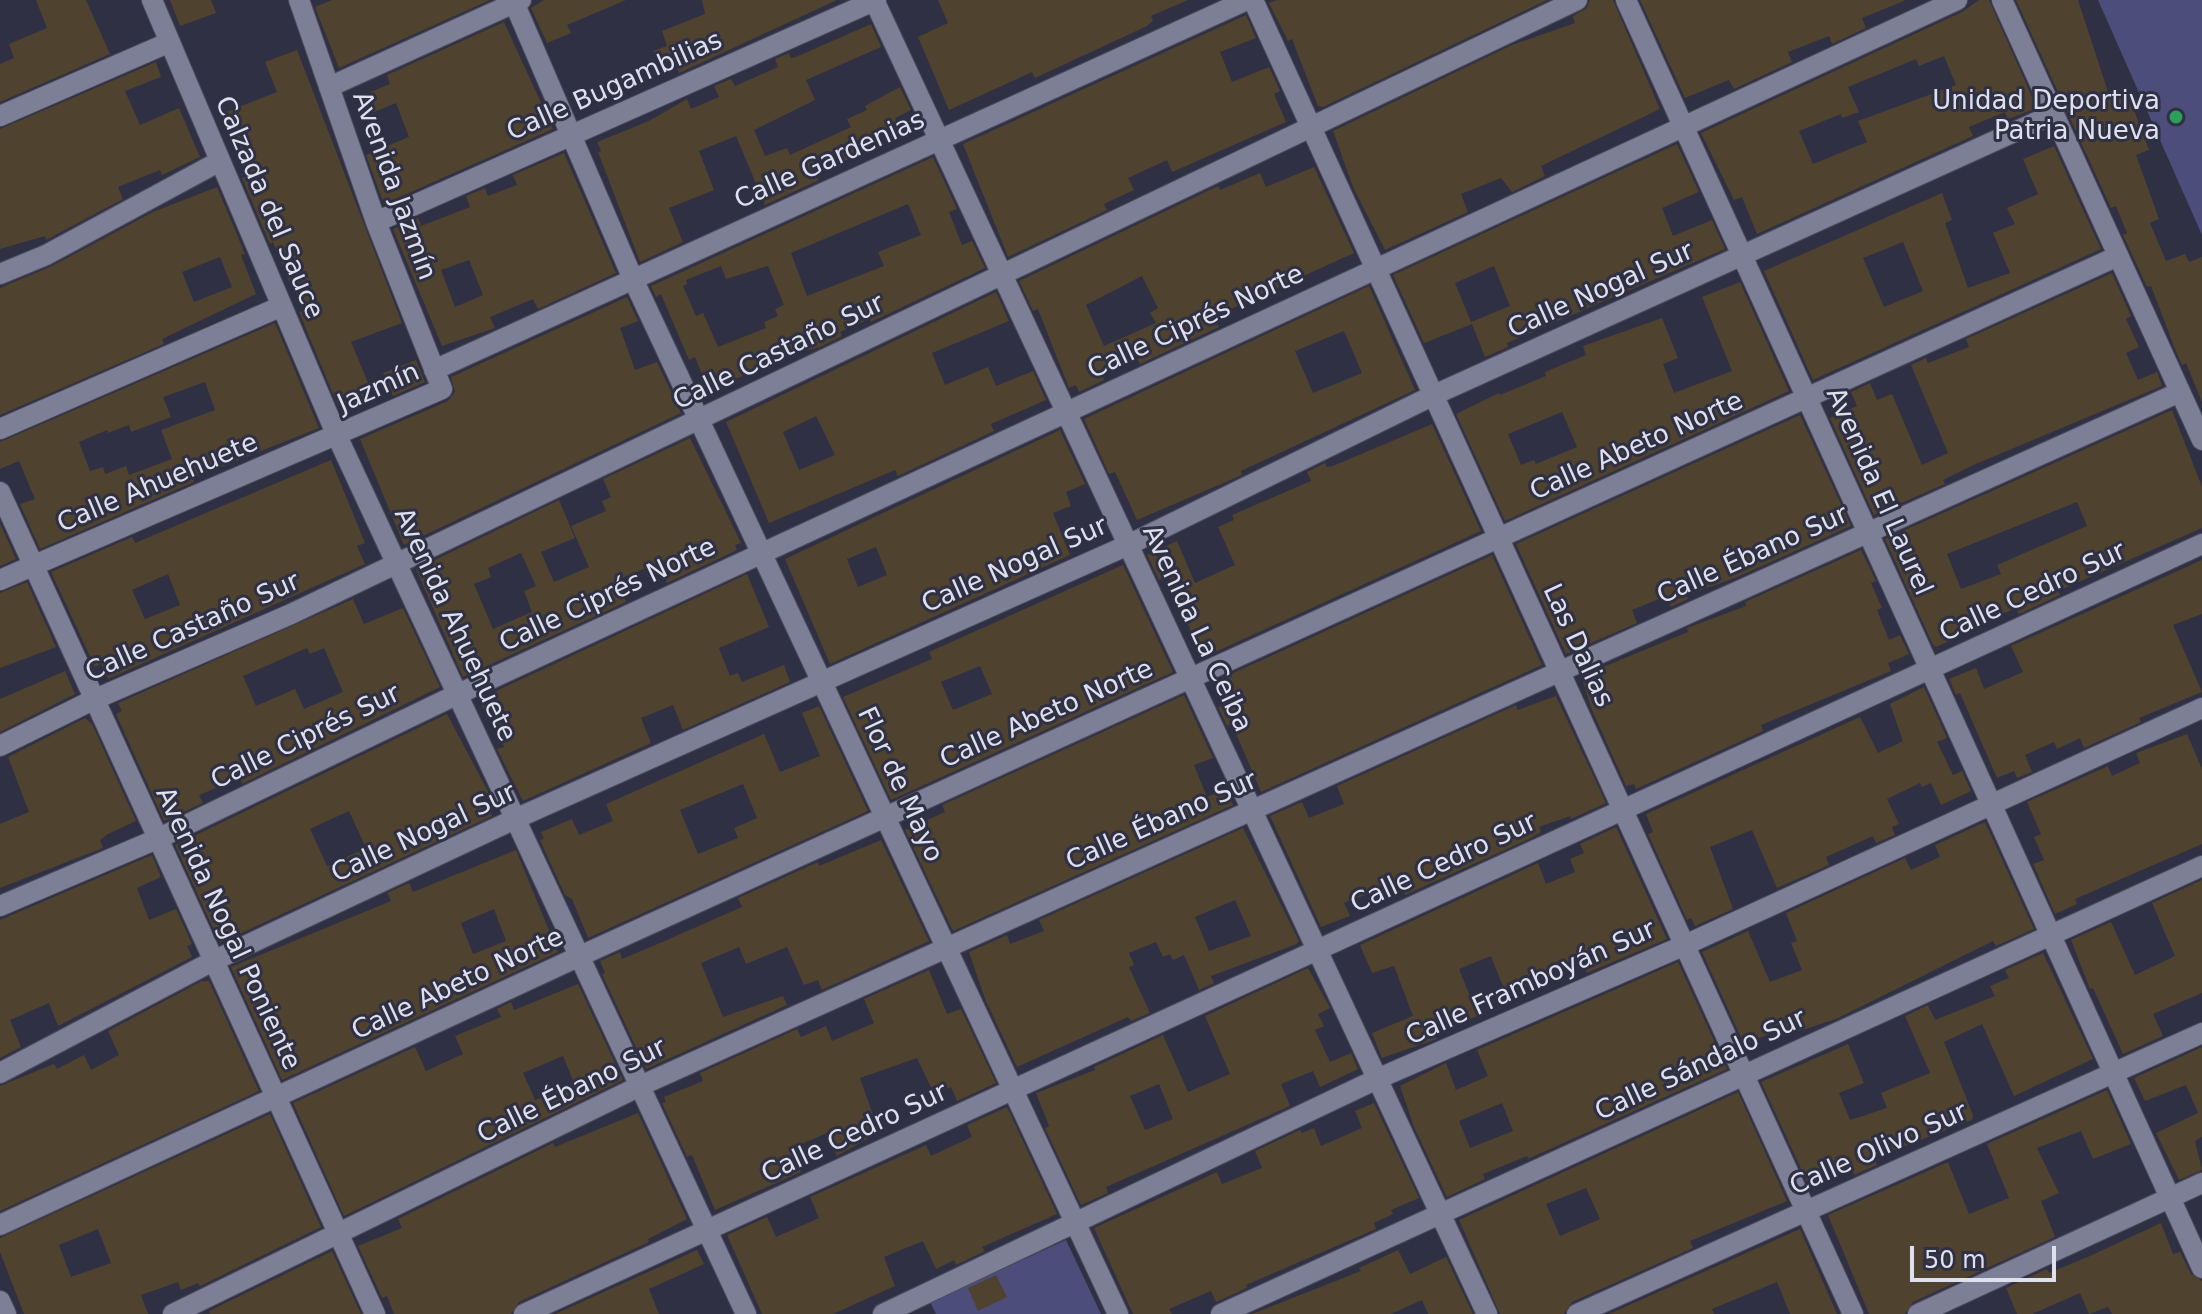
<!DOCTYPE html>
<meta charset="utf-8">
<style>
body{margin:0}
#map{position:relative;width:2202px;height:1314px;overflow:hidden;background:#2f3044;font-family:"DejaVu Sans",sans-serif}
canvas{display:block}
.scale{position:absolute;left:1910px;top:1246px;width:146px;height:36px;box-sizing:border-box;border:4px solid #dfe0ed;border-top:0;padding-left:10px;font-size:24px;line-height:28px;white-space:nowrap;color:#dfe0ed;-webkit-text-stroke:6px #2f3044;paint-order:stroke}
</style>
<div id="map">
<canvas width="2202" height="1314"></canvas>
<div class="scale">50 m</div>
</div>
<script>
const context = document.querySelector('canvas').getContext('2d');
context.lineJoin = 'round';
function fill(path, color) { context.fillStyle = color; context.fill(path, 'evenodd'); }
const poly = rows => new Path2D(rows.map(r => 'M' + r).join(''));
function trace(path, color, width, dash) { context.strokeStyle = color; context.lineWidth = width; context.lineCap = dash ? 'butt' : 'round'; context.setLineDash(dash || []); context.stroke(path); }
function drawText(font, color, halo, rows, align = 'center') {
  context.font = font + ' "DejaVu Sans",sans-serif'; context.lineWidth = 6; context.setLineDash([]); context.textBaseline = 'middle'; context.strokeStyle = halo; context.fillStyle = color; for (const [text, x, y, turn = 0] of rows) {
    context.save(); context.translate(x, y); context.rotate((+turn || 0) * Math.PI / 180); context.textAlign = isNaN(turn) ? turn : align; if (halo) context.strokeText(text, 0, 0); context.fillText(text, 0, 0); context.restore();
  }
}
fill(poly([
 [2098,0,2202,0,2202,235],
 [1066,1240,1101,1314,936,1314,930,1302]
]), '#4c4d7b');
fill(poly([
 [36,0,86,0,110,54,0,102,0,64,14,58,9,44,47,28],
 [170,0,211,0,216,13,180,26],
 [332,0,490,0,339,68,315,7],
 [544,0,626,0,567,25,571,33,547,43,531,8],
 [702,0,837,0,679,73,674,60,658,65,653,51,667,46,662,31,705,14],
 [938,0,1188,0,1151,16,1153,21,1147,26,1035,78,1032,72,949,110,918,37,948,23],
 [1277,0,1547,0,1323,107,1318,106,1292,39,1288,41,1269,3],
 [1590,0,1613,0,1660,109,1541,166,1545,176,1512,192,1501,178,1461,194,1468,212,1385,250,1353,187,1333,131,1512,45,1575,23,1573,16,1587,8],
 [1640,0,1904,0,1904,1,1862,18,1866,28,1832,44,1829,36,1788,52,1792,62,1734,89,1729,80,1685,98],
 [1979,0,1989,0,2037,108,2008,119,2005,112,1969,127,1973,136,1757,234,1742,197,1734,200,1701,133,1962,12],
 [1944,56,1956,85,1858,121,1867,142,1813,164,1799,131,1841,114,1842,118,1859,112,1848,87,1916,59,1919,66],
 [2016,0,2078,0,2109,95,2126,89,2149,150,2136,155,2159,219,2150,223,2166,261,2185,254,2189,262,2202,257,2202,402,2186,363,2182,365,2177,354,2151,286,2147,287,2123,235,2127,233,2116,206,2111,208],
 [1246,15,1256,38,1220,52,1232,82,1269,67,1280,91,1274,94,1286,122,1172,172,1167,160,1128,178,1134,190,1104,204,1107,210,1008,257,963,144],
 [504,22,553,129,384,204,366,155,409,137,396,103,364,116,356,98,390,84,387,75],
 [871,24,881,47,806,80,815,100,754,130,765,156,787,148,790,155,851,127,847,119,867,110,865,106,900,87,911,110,895,118,898,123,875,135,880,145,816,174,819,180,765,205,736,136,699,151,714,190,669,208,683,242,640,262,598,152,601,151,597,142,649,121,687,99,691,109,719,97,714,86,731,79,735,86,778,67,775,59,789,53,791,58,796,57],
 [297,50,402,323,351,342,372,392,338,406,299,312,303,311,292,283,290,284,273,242,270,244,242,178,246,176,221,114,277,92,265,62],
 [156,62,161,77,125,91,140,125,179,108,200,157,162,175,160,170,118,187,123,199,46,240,45,236,0,249,0,129],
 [1677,144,1699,192,1662,208,1673,236,1712,220,1725,249,1507,343,1508,347,1485,357,1472,324,1424,343,1393,275],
 [1494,266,1510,306,1471,322,1455,283],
 [2054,146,2101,249,1813,380,1764,271,1942,193,1952,220,1945,223,1968,288,2010,273,1993,233,2015,224,2007,208,2038,194,2023,159],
 [1903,242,1923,291,1884,307,1863,258],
 [564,153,616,273,538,309,533,299,490,317,495,328,442,346,393,229,418,218,421,226,470,207,466,196,485,188,488,196,517,185,513,175],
 [469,260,483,295,455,307,441,270],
 [933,157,957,209,949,212,962,245,972,241,985,268,871,322,870,319,840,332,842,336,820,347,797,353,733,380,735,384,710,394,695,357,689,360,661,294,656,297,651,286],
 [908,204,921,235,878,252,884,266,807,296,791,253],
 [721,266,726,279,768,266,784,305,775,309,778,316,764,322,766,328,718,347,703,313,696,316,683,286,687,284,686,280],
 [1314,167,1354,253,1233,308,1216,321,1219,327,1140,364,1137,358,1101,372,1104,380,1079,392,1076,385,1069,388,1038,309,1033,311,1019,281,1218,186,1220,190,1260,173,1266,187],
 [1142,276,1158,308,1150,313,1156,323,1104,346,1086,305],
 [217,187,245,254,241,255,256,294,162,339,164,344,0,415,0,288,52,266,153,212],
 [220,257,232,287,194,302,182,272],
 [2112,273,2131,316,2126,319,2139,347,2126,353,2138,380,2157,372,2162,386,1971,466,1943,480,1945,484,1874,515,1830,418,1857,406,1851,392,1870,383,1877,400,1892,394,1922,465,1948,453,1911,365,1926,358,1928,363,1969,347,1966,339],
 [1740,282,1789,391,1505,521,1456,414,1499,393,1500,395,1546,376,1545,372,1586,355,1583,346,1662,318,1678,358,1663,364,1674,393,1732,371,1702,297],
 [1562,412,1577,447,1536,464,1534,460,1521,465,1508,434],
 [1369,286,1415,390,1241,471,1242,475,1137,520,1115,472,1109,474,1084,419],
 [1344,331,1362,373,1313,393,1295,351],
 [996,292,1009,321,932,353,945,385,988,367,996,386,1033,371,1046,400,991,424,994,431,898,476,895,470,769,523,726,422],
 [816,416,835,455,799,470,783,432],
 [627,297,638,321,620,328,635,370,657,362,681,413,404,545,360,439,448,401,455,392,451,377],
 [275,323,319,428,193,478,194,482,40,549,20,504,35,499,19,461,0,469,0,442],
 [205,382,215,410,161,430,172,459,129,475,126,466,105,474,103,467,90,471,79,442,107,430,108,433,129,425,131,432,171,417,163,397],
 [416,360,425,382,393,396,383,373],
 [2172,410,2202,487,2202,528,2058,591,2060,595,2019,614,2016,608,1980,624,1981,627,1936,647,1933,645,1885,539],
 [2077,502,2087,526,1997,565,2001,574,1961,589,1947,554],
 [1800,415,1851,526,1735,578,1687,595,1688,599,1671,607,1666,596,1632,610,1637,623,1566,654,1516,544],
 [1432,424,1481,531,1202,658,1168,576,1159,580,1147,555,1177,541,1195,583,1235,565,1218,527,1234,520,1232,515,1311,481,1307,472,1325,463,1327,467,1333,466],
 [1060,430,1085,484,1066,492,1071,506,1053,513,1070,555,830,664,785,559],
 [876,547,887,575,858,587,847,559],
 [690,438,741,543,735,545,737,550,667,583,658,563,617,580,626,602,463,677,416,569,559,500,575,538,541,552,554,582,589,567,571,526,606,511,602,501,611,497,603,479],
 [521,553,536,586,524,591,532,612,493,629,474,584,491,577,488,568],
 [331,460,365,543,357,546,365,564,108,679,101,664,95,667,51,572,132,537,135,543],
 [168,574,180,605,145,619,132,590],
 [0,523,16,559,0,566],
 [1861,550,1876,581,1871,583,1882,608,1877,610,1889,640,1900,635,1909,654,1888,663,1891,671,1761,725,1763,731,1636,789,1634,784,1626,786,1592,710,1581,676,1688,632,1687,628,1746,606,1745,602],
 [1492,555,1542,665,1261,792,1232,724,1227,726,1218,707,1228,703,1218,680],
 [2202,560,2202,614,2173,625,2202,692,2139,718,2141,722,2084,748,2080,738,2057,749,2054,742,2025,755,2032,772,2017,778,2014,771,1997,778,1960,693,1956,695,1949,679,1976,668,1984,689,2023,672,2011,646],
 [1123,565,1173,672,891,800,843,697,932,659,929,652],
 [980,666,992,694,953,710,941,682],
 [747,574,769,627,719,648,730,676,738,673,742,682,784,665,790,682,683,730,673,705,641,718,651,743,523,801,497,749,504,747,490,711,485,714,479,699],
 [27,582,56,647,0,668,0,593],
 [353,599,364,624,403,608,440,687,242,784,240,778,199,795,203,803,164,821,116,714,122,711,118,703],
 [307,648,310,654,324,648,343,692,304,709,295,689,256,706,243,676],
 [65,671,75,694,0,732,0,699],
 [1924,687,1947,738,1937,742,1953,775,1962,771,1971,791,1941,805,1931,783,1922,787,1920,783,1887,799,1899,824,1892,827,1895,835,1876,843,1873,836,1826,857,1829,865,1777,888,1752,830,1710,847,1733,909,1695,926,1691,918,1687,920,1648,834,1653,832,1646,814,1860,717,1878,753,1903,741,1890,704],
 [1184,695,1213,758,1194,765,1207,797,1226,789,1233,805,953,931,905,830,945,812,942,805],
 [1556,696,1606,803,1571,819,1570,816,1539,827,1541,832,1529,839,1405,895,1403,890,1379,899,1376,891,1344,903,1350,916,1321,927,1270,816,1302,802,1309,818,1344,804,1337,786,1516,705,1518,710],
 [819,706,868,811,588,938,572,899,565,895,540,840,544,839,541,832,572,819,579,835,613,821,606,804,764,734,780,772,820,756,802,713],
 [743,784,757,818,734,828,738,838,698,854,680,810],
 [447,714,490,795,484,797,492,816,220,943,175,845],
 [349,811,366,848,327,866,310,829],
 [85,718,92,724,136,821,108,834,100,840,103,848,0,888,0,824,29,812,8,757],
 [2187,734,2202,769,2202,844,2075,899,2077,904,2055,914,2033,864,2044,860,2034,837,2041,834,2027,802,2108,766,2112,776,2140,763,2136,753],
 [1985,822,2034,929,1996,946,1993,941,1836,1019,1775,1039,1772,1033,1744,1044,1702,952,1748,931,1770,982,1802,970,1791,943,1797,941,1786,913,1905,858,1911,870,1940,857,1935,845],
 [1616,827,1667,939,1587,973,1581,959,1540,975,1541,980,1506,994,1491,956,1459,969,1478,1016,1435,1033,1437,1039,1382,1058,1372,1033,1413,1016,1394,966,1372,973,1360,945,1538,863,1546,884,1575,872,1570,859,1584,853,1580,844],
 [1243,828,1299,941,1297,944,1211,976,1214,983,1199,990,1184,955,1173,960,1170,954,1163,957,1156,942,1129,953,1134,965,1129,967,1150,1013,1131,1021,1128,1017,1017,1067,985,999,969,952,1007,935,1010,944,1044,931,1039,920],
 [1235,900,1251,936,1209,951,1195,917],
 [881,840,929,941,822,990,818,980,804,985,787,947,746,964,739,947,701,963,723,1017,783,996,787,1005,646,1069,602,974,605,973,600,961,620,952,622,959,660,943,742,907,738,898,818,862,819,866],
 [516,850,558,952,282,1080,231,967,391,901,387,893,409,883,413,892],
 [494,909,506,941,473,954,461,923],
 [152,855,161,877,137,888,149,920,176,909,192,944,187,946,192,957,58,1026,49,1003,10,1020,21,1047,0,1058,0,920],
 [2202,880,2202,993,2153,1014,2163,1036,2123,1054,2093,988,2090,989,2071,940,2111,922,2135,975,2175,956,2152,903],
 [2043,953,2093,1059,2014,1096,1982,1024,1944,1042,1973,1115,1972,1120,1874,1158,1877,1165,1854,1175,1852,1169,1809,1186,1761,1082,1848,1044,1864,1083,1839,1093,1850,1120,1887,1108,1881,1093,1930,1073,1905,1016,1928,1005,1935,1020,1995,996,1990,986,2009,978,2005,970],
 [1678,962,1727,1069,1528,1159,1527,1156,1483,1174,1485,1179,1447,1197,1414,1127,1400,1086,1446,1063,1456,1090,1488,1076,1477,1050],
 [1502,1103,1513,1131,1470,1148,1459,1121],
 [1308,968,1330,1008,1318,1014,1324,1026,1315,1030,1330,1062,1351,1053,1358,1069,1320,1087,1313,1071,1281,1084,1290,1106,1106,1187,1108,1193,1081,1205,1045,1128,1049,1126,1036,1093,1095,1070,1094,1067,1163,1035,1188,1092,1230,1074,1205,1016],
 [1159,1084,1173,1119,1145,1130,1130,1096],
 [929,970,947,1014,961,1009,996,1083,957,1101,951,1087,934,1094,917,1058,860,1078,879,1132,837,1156,827,1133,790,1149,801,1172,715,1210,692,1155,687,1157,662,1103,666,1102,664,1097,703,1081,700,1073,797,1029,801,1037,826,1026,832,1041,874,1023,864,999],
 [202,981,209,981,259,1091,0,1211,0,1086,54,1064,57,1069,84,1055,91,1070,119,1055,108,1031],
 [578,984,623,1080,344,1216,293,1103,415,1047,426,1071,463,1054,455,1036,501,1017,497,1009,511,1002,514,1010],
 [563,1056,575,1085,535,1100,523,1073],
 [2202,1047,2202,1137,2195,1141,2202,1170,2179,1180,2156,1133,2198,1113,2186,1085,2145,1101,2134,1078],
 [2107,1090,2131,1144,2093,1159,2081,1131,2037,1148,2059,1193,2041,1201,2055,1237,1913,1302,1905,1314,1869,1314,1828,1215,1948,1162,1969,1214,2009,1198,1987,1144],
 [1738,1092,1787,1201,1690,1241,1693,1248,1572,1302,1564,1314,1500,1314,1459,1220],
 [1586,1188,1600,1219,1560,1236,1546,1204],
 [1374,1103,1419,1198,1391,1210,1393,1214,1374,1223,1376,1229,1246,1285,1247,1288,1216,1302,1211,1291,1169,1309,1172,1314,1133,1314,1094,1228,1217,1172,1222,1184,1262,1168,1255,1151,1300,1130,1302,1133,1314,1128,1321,1146,1362,1128,1355,1111],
 [1007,1107,1057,1214,982,1247,985,1251,956,1265,954,1260,936,1269,923,1241,884,1257,895,1286,833,1314,762,1314,727,1235,767,1217,776,1237,819,1218,810,1197,926,1145,931,1156,972,1137,967,1125],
 [638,1113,687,1219,648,1239,649,1242,519,1302,511,1314,394,1314,387,1296,382,1298,358,1246,402,1228,398,1219,553,1143,555,1147],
 [270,1114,321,1227,200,1286,198,1283,181,1290,178,1282,141,1295,148,1314,24,1314,0,1252,0,1238],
 [98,1229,111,1263,71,1277,59,1245],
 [2161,1223,2173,1254,2180,1252,2191,1274,2202,1281,2202,1314,2112,1314,2108,1307,2089,1314,2080,1293,2032,1314,2017,1314,2006,1288,2047,1269,2049,1273,2090,1256],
 [1800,1229,1837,1314,1790,1314,1777,1282,1712,1309,1714,1314,1609,1314],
 [697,1250,704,1264,649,1289,659,1314,555,1314],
 [1398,1250,1410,1274,1446,1257,1473,1314,1428,1314,1422,1300,1391,1314,1252,1314,1361,1271,1359,1268],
 [332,1251,361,1314,210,1314,209,1311],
 [996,1275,1007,1297,978,1311,968,1288]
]), '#4f432f');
const minor = poly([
 [152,0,337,436,746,1314],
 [513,0,633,279,1118,1314],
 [874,0,1487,1314],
 [1253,0,1853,1314],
 [1626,0,2202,1268],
 [329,87,521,0],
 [0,116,170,42],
 [376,222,876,0],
 [0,274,46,255,220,161],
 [434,370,1247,0],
 [0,429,282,306],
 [0,580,442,389,376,222,299,0],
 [0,746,93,700,291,614,1577,0],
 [0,906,157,839,458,694,1957,0],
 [0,1073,213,961,515,819,1128,545,1434,395,2054,114],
 [0,1225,580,956,2118,256],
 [0,1301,6,1314],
 [173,1314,640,1086,2180,392],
 [524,1314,2202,544],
 [883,1314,1377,1079,1685,945,2202,708],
 [1221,1314,2202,866],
 [1577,1314,2202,1033],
 [1918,1314,2202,1183]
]);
const tertiary = poly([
 [2002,0,2202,440],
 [0,492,375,1314]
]);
trace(minor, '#4c4c5d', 22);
trace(tertiary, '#4c4c5d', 22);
trace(minor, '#7d7f96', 20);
trace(tertiary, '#7d7f96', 20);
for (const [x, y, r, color] of [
 [2176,117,8,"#2e9e5b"]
]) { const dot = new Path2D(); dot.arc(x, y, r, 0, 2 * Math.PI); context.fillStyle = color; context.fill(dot); trace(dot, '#2f3044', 3); }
drawText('26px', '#dfe0ed', '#2f3044', [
 ["Calle Bugambilias",615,87,-24],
 ["Calle Gardenias",830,161,-24],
 ["Avenida Jazmín",393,186,70],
 ["Calzada del Sauce",268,208,67],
 ["Calle Nogal Sur",1601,291,-24],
 ["Calle Ciprés Norte",1196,323,-25],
 ["Calle Castaño Sur",779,353,-26],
 ["Jazmín",379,389,-24],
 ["Calle Abeto Norte",1637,447,-24],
 ["Calle Ahuehuete",158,484,-23],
 ["Avenida El Laurel",1878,492,66],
 ["Calle Ébano Sur",1753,556,-24],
 ["Calle Nogal Sur",1015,566,-24],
 ["Calle Cedro Sur",2033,593,-25],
 ["Calle Ciprés Norte",608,596,-25],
 ["Avenida Ahuehuete",454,625,65],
 ["Calle Castaño Sur",193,628,-24],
 ["Avenida La Ceiba",1196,629,65],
 ["Las Dalias",1577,646,65],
 ["Calle Abeto Norte",1047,715,-24],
 ["Calle Ciprés Sur",306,738,-26],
 ["Flor de Mayo",899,785,65],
 ["Calle Ébano Sur",1162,822,-24],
 ["Calle Nogal Sur",424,834,-25],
 ["Calle Cedro Sur",1444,864,-25],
 ["Avenida Nogal Poniente",227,929,65],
 ["Calle Framboyán Sur",1531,984,-24],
 ["Calle Abeto Norte",458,985,-25],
 ["Calle Sándalo Sur",1701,1066,-25],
 ["Calle Ébano Sur",572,1092,-26],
 ["Calle Cedro Sur",855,1134,-25],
 ["Calle Olivo Sur",1879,1150,-24]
]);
drawText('26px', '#dfe0ed', '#2f3044', [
 ["Unidad Deportiva",2160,102],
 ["Patria Nueva",2160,132]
], 'right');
</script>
